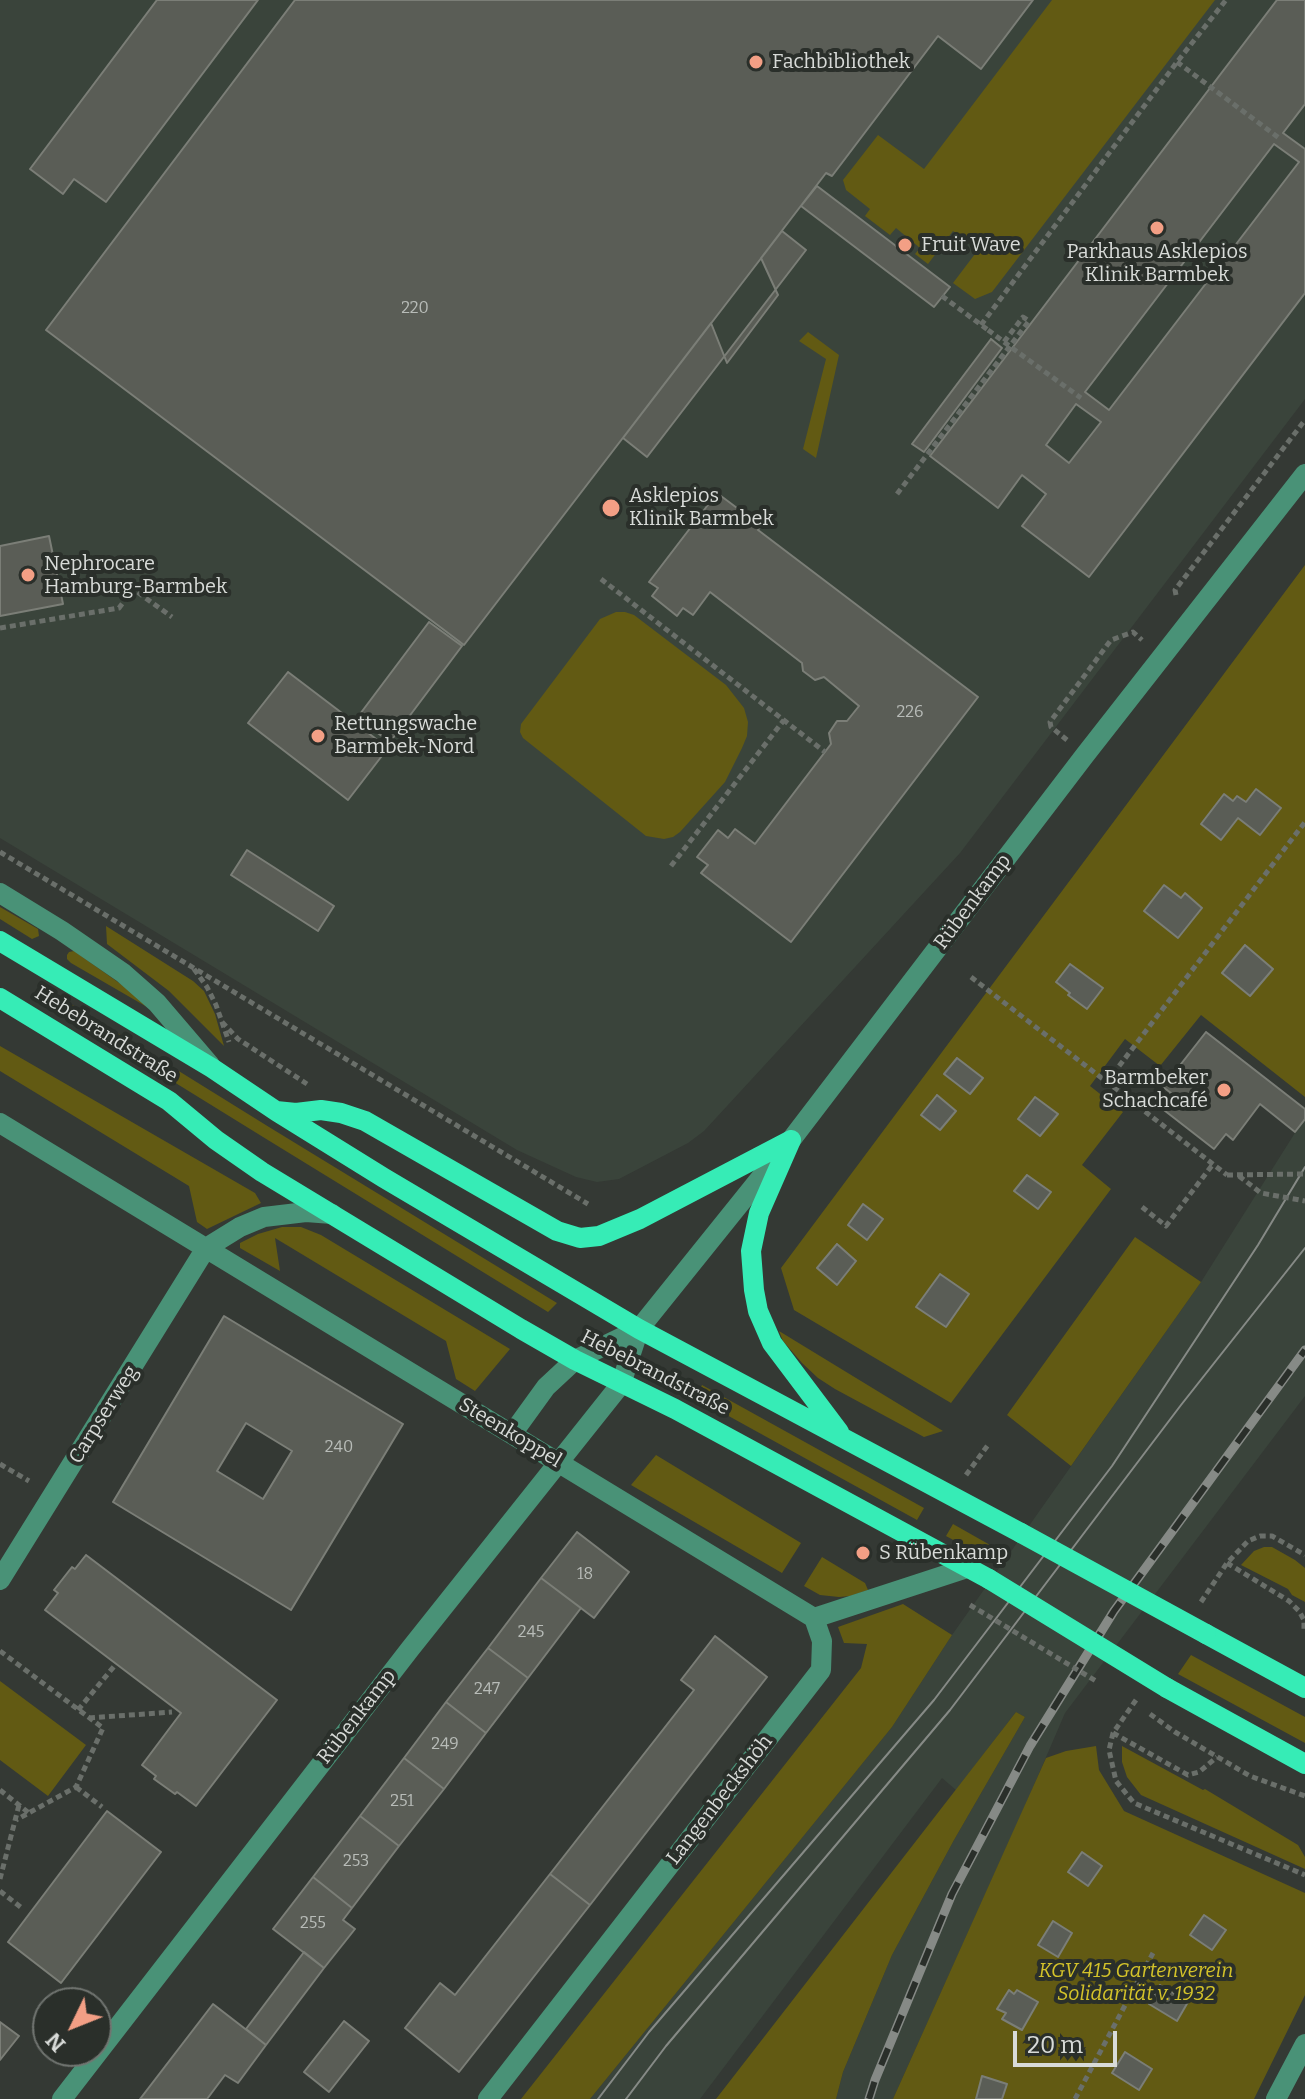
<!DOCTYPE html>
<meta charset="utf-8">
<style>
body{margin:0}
#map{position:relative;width:1305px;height:2099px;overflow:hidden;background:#343934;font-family:Bitter,serif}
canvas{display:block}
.north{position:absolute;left:32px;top:1987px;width:80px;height:80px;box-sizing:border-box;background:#2a2f2a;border:2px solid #707470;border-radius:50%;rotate:227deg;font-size:22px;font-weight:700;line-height:32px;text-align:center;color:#d8dbd8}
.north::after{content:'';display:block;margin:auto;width:28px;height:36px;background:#f39f85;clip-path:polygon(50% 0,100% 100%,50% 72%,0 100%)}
.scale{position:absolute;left:1013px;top:2031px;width:104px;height:36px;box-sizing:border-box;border:4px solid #d8dbd8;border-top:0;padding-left:10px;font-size:24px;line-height:28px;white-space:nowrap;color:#d8dbd8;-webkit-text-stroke:6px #2a2f2a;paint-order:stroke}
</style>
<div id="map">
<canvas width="1305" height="2099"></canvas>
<div class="north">N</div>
<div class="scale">20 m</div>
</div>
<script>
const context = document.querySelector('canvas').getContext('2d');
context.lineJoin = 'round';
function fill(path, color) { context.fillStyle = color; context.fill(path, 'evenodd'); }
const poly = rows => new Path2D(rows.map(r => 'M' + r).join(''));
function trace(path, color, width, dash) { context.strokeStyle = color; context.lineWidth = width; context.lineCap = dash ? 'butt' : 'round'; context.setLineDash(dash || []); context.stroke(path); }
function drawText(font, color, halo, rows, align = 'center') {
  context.font = font + ' Bitter,serif'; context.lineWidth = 8; context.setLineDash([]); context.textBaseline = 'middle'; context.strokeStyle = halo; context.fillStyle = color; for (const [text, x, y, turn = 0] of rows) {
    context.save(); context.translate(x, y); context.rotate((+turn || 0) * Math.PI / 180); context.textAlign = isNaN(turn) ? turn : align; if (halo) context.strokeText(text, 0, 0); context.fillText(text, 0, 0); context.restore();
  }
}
fill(poly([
 [0,0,1305,0,1305,399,960,853,704,1131,688,1143,619,1179,597,1182,576,1177,517,1150,0,838],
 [1305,1117,1305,1396,1065,1713,1025,1806,893,2099,836,2099,843,2072,892,1955,954,1840,1025,1717,1016,1712,956,1790,942,1778,700,2099,590,2099,892,1727,952,1635,1201,1282]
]), '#3a443b');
fill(poly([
 [1052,0,1215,0,992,292,975,299,953,283,978,250,953,231,928,264,915,254,920,248,896,228,890,235,865,216,870,209,846,190,843,180,878,135,924,169],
 [808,332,839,355,816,458,803,449,826,359,799,341],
 [1305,565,1305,1097,1201,1015,1160,1066,1125,1039,1090,1086,1123,1112,1082,1165,1111,1189,951,1403,794,1310,781,1268],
 [616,612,625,612,634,615,726,685,744,708,748,722,747,736,742,748,725,782,680,832,673,837,664,839,646,836,523,738,520,732,521,724,600,619],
 [0,907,38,929,39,936,32,939,0,919],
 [106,926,193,981,204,991,215,1014,224,1046,169,991,107,944],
 [74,951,139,997,147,1007,71,963,67,959,67,955,69,952],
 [45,988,269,1127,557,1303,548,1312,263,1137,38,998],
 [0,1046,255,1193,261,1203,207,1229,197,1222,189,1186,0,1071],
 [282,1227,301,1227,321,1235,510,1349,475,1391,456,1379,446,1341,275,1238,280,1271,240,1248,240,1243,258,1234],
 [1135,1237,1201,1282,1071,1466,1007,1415],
 [779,1331,943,1431,924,1437,835,1389,818,1378,802,1363,783,1341],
 [702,1385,924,1508,917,1520,696,1398],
 [656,1455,801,1543,782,1573,631,1485],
 [953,1524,1006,1554,999,1565,946,1536],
 [1264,1547,1272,1547,1295,1560,1305,1568,1305,1602,1292,1595,1288,1589,1241,1565,1254,1551],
 [822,1557,865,1583,868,1590,850,1596,839,1597,820,1595,804,1586],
 [903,1604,952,1635,892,1727,590,2099,521,2099,861,1668,867,1644,844,1643,838,1627],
 [1191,1655,1305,1717,1305,1743,1178,1674],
 [0,1681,86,1745,48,1796,0,1760],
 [1016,1712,1025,1717,954,1840,892,1955,843,2072,836,2099,716,2099],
 [1096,1746,1099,1770,1124,1811,1305,1893,1305,1995,1254,2099,893,2099,1046,1758,1066,1751],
 [1122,1746,1203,1790,1205,1789,1298,1845,1305,1857,1305,1869,1141,1795,1127,1777,1122,1762]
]), '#625a13');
const building = poly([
 [157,0,258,0,106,202,74,179,63,194,30,169,157,0],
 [295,0,1033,0,981,69,938,36,832,176,826,173,761,258,778,295,727,363,711,323,464,645,46,330,295,0],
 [1277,0,1305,0,1305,104,1283,133,1305,149,1305,293,1089,577,1022,526,1046,494,1022,475,998,508,930,456,1277,0],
 [1274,144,1299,162,1109,410,1085,392,1274,144],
 [1076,404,1101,422,1069,463,1046,445,1076,404],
 [817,186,950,287,934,307,801,206,817,186],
 [782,231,806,250,647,457,623,438,782,231],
 [991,339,1002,348,924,452,912,444,991,339],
 [717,493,761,526,758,530,978,697,791,942,701,873,708,865,697,857,718,830,728,838,735,829,755,844,831,744,829,733,837,721,847,721,859,706,824,677,815,680,803,671,802,663,710,592,693,615,683,608,677,616,652,596,658,588,649,582,717,493],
 [49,536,63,604,0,616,0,546,49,536],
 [429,622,462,646,390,742,357,718,429,622],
 [288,672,388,748,348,800,248,723,288,672],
 [1256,789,1281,808,1260,835,1238,818,1221,840,1201,824,1224,794,1233,801,1237,796,1246,802,1256,789],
 [247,850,334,906,318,931,231,875,247,850],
 [1164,885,1181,898,1185,893,1202,908,1178,938,1144,911,1164,885],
 [1245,945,1273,969,1250,996,1222,973,1245,945],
 [1070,964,1103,988,1087,1009,1068,995,1070,993,1056,982,1070,964],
 [1206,1032,1305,1109,1305,1119,1295,1132,1260,1104,1233,1140,1226,1134,1214,1149,1160,1107,1171,1093,1163,1087,1206,1032],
 [957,1058,983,1078,970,1094,944,1074,957,1058],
 [937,1095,956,1111,940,1130,921,1115,937,1095],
 [1035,1097,1058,1114,1040,1136,1018,1119,1035,1097],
 [1027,1175,1051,1192,1038,1209,1014,1191,1027,1175],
 [863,1204,883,1219,867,1240,848,1225,863,1204],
 [837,1244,856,1261,837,1285,817,1268,837,1244],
 [940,1274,969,1294,946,1327,916,1307,940,1274],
 [224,1316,403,1424,291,1610,113,1502,224,1316],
 [246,1423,292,1451,263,1499,217,1471,246,1423],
 [577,1532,629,1572,594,1618,541,1578,577,1532],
 [86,1555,277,1700,196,1806,177,1792,175,1794,154,1779,156,1776,142,1765,181,1713,45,1610,58,1593,54,1590,72,1567,75,1569,86,1555],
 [541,1578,581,1608,528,1678,488,1648,541,1578],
 [715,1636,767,1677,590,1905,550,1874,694,1690,681,1680,715,1636],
 [488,1648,528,1678,486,1733,446,1702,488,1648],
 [446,1702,486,1733,444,1789,404,1758,446,1702],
 [404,1758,444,1789,399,1846,360,1816,404,1758],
 [107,1811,161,1852,61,1983,8,1942,107,1811],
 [360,1816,399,1846,352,1908,313,1877,360,1816],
 [1082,1852,1102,1866,1088,1886,1068,1872,1082,1852],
 [550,1874,590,1905,459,2072,405,2028,440,1983,455,1995,550,1874],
 [313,1877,352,1908,343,1920,355,1929,324,1968,273,1929,313,1877],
 [1204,1915,1226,1930,1212,1950,1190,1935,1204,1915],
 [1053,1921,1072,1933,1058,1957,1038,1945,1053,1921],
 [304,1952,324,1968,266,2045,246,2029,304,1952],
 [1160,1985,1188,2002,1177,2021,1149,2004,1160,1985],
 [1009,1990,1014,1994,1017,1990,1038,2002,1022,2030,1002,2019,1006,2013,997,2009,1009,1990],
 [213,2004,266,2045,238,2083,225,2075,207,2099,140,2099,213,2004],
 [344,2021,369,2041,329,2092,304,2072,344,2021],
 [0,2022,19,2036,0,2060,0,2022],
 [1125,2052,1152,2069,1139,2090,1112,2073,1125,2052],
 [982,2076,1007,2084,1002,2099,976,2099,982,2076]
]);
fill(building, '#5a5d56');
trace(building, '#7b7e77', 2);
trace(poly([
 [1177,62,1279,138],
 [942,296,988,330],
 [981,325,1177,62,1226,0],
 [1012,348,1081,398],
 [897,494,1029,321,1023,317,1004,342],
 [601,579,825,752],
 [1176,595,1175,590,1305,420],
 [0,628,119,608,133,589,172,617],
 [1067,740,1051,727,1050,722,1111,640,1133,632,1142,640],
 [0,852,588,1204],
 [671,866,784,720],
 [194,969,207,987,216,1005,229,1042],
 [971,977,1227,1175],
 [222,1022,238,1039,307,1084],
 [1107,1082,1305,822],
 [1142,1207,1166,1226,1213,1164],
 [0,1464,29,1481],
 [966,1475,988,1445],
 [1227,1563,1289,1601,1299,1611,1304,1620,1304,1629],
 [1201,1602,1227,1563,1248,1541,1260,1536,1272,1536,1305,1555],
 [0,1651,103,1728,76,1787,16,1820],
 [1136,1700,1113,1733,1109,1750,1116,1781,1134,1803,1305,1875],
 [78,1710,116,1664],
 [1150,1714,1175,1732,1250,1776,1305,1796],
 [89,1718,172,1712],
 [1113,1733,1188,1775,1199,1772,1217,1757],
 [76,1787,102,1807],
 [0,1790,29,1813],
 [0,1879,19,1805],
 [0,1891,23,1909],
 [1075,2099,1153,1953]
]), '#6a6f6a', 5, [6, 4]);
trace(poly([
 [0,893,62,931,123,973,157,1003,210,1065],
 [0,1123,814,1618],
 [512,1434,546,1387,575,1360,639,1329],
 [0,1580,206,1248,240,1227,264,1217,306,1212,332,1214],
 [814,1618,967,1568],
 [62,2099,410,1649,621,1384,639,1329,791,1140,1085,755,1305,474],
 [488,2099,821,1670,822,1641,814,1618],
 [1276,2099,1305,2044]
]), '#499277', 20);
trace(poly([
 [0,941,212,1068,276,1111,384,1178,639,1329,1021,1533],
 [0,998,169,1101,216,1140,262,1172,521,1329,575,1360,675,1409,989,1579],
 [276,1111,296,1113,321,1110,341,1113,365,1121,557,1231,580,1238,599,1236,640,1219,791,1140],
 [791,1140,759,1213,751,1251,754,1290,758,1311,772,1343,839,1432],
 [1206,1634,1305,1688],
 [1167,1688,1305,1764]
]), '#36ecb6', 20);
trace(poly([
 [598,2099,649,2032,934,1700,1112,1466,1258,1245,1305,1167],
 [626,2099,666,2046,950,1710,1181,1405,1305,1248]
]), '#868a86', 2);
const rail = poly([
 [869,2099,875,2080,952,1894,1030,1746,1114,1611,1305,1350]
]);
trace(rail, '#868a86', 9);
trace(rail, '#2a2f2a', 6, [18]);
trace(poly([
 [988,330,1012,348],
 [1227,1175,1305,1174],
 [1239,1176,1261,1193,1305,1201],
 [970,1605,1096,1681]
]), '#6a6f6a', 5, [6, 4]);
trace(poly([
 [1021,1533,1206,1634],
 [989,1579,1167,1688]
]), '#36ecb6', 20);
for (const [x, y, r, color] of [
 [756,62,8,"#f39f85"],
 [1157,228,8,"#f39f85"],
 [905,245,8,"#f39f85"],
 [611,508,10,"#f39f85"],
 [28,575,8,"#f39f85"],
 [318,736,8,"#f39f85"],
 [1224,1090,8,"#f39f85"],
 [863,1553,8,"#f39f85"]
]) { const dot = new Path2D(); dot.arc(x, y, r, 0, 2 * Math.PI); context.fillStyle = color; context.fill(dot); trace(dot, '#2a2f2a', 3); }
drawText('16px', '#b8bcb8', null, [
 ["220",415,309],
 ["226",910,713],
 ["240",339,1448],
 ["18",585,1575],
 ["245",531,1633],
 ["247",487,1690],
 ["249",445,1745],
 ["251",402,1802],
 ["253",356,1862],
 ["255",313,1924]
]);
drawText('20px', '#d8dbd8', '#2a2f2a', [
 ["Fachbibliothek",772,62],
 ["Fruit Wave",921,245],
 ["Parkhaus Asklepios",1157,252,"center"],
 ["Klinik Barmbek",1157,275,"center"],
 ["Asklepios",629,496],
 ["Klinik Barmbek",629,519],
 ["Nephrocare",44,564],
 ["Hamburg-Barmbek",44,587],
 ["Rettungswache",334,724],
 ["Barmbek-Nord",334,747],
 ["Barmbeker",1208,1078,"right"],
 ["Schachcafé",1208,1101,"right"],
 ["S Rübenkamp",879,1553]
], 'left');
drawText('20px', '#d8dbd8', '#2a2f2a', [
 ["Rübenkamp",973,902,-53],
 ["Hebebrandstraße",106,1035,32],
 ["Hebebrandstraße",655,1373,27],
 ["Carpserweg",104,1415,-58],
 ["Steenkoppel",510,1433,31],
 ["Rübenkamp",357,1717,-52],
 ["Langenbeckshöh",720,1800,-52]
]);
drawText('italic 20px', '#d4c32a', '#2a2f2a', [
 ["KGV 415 Gartenverein",1136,1971],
 ["Solidarität v. 1932",1136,1994]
]);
</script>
